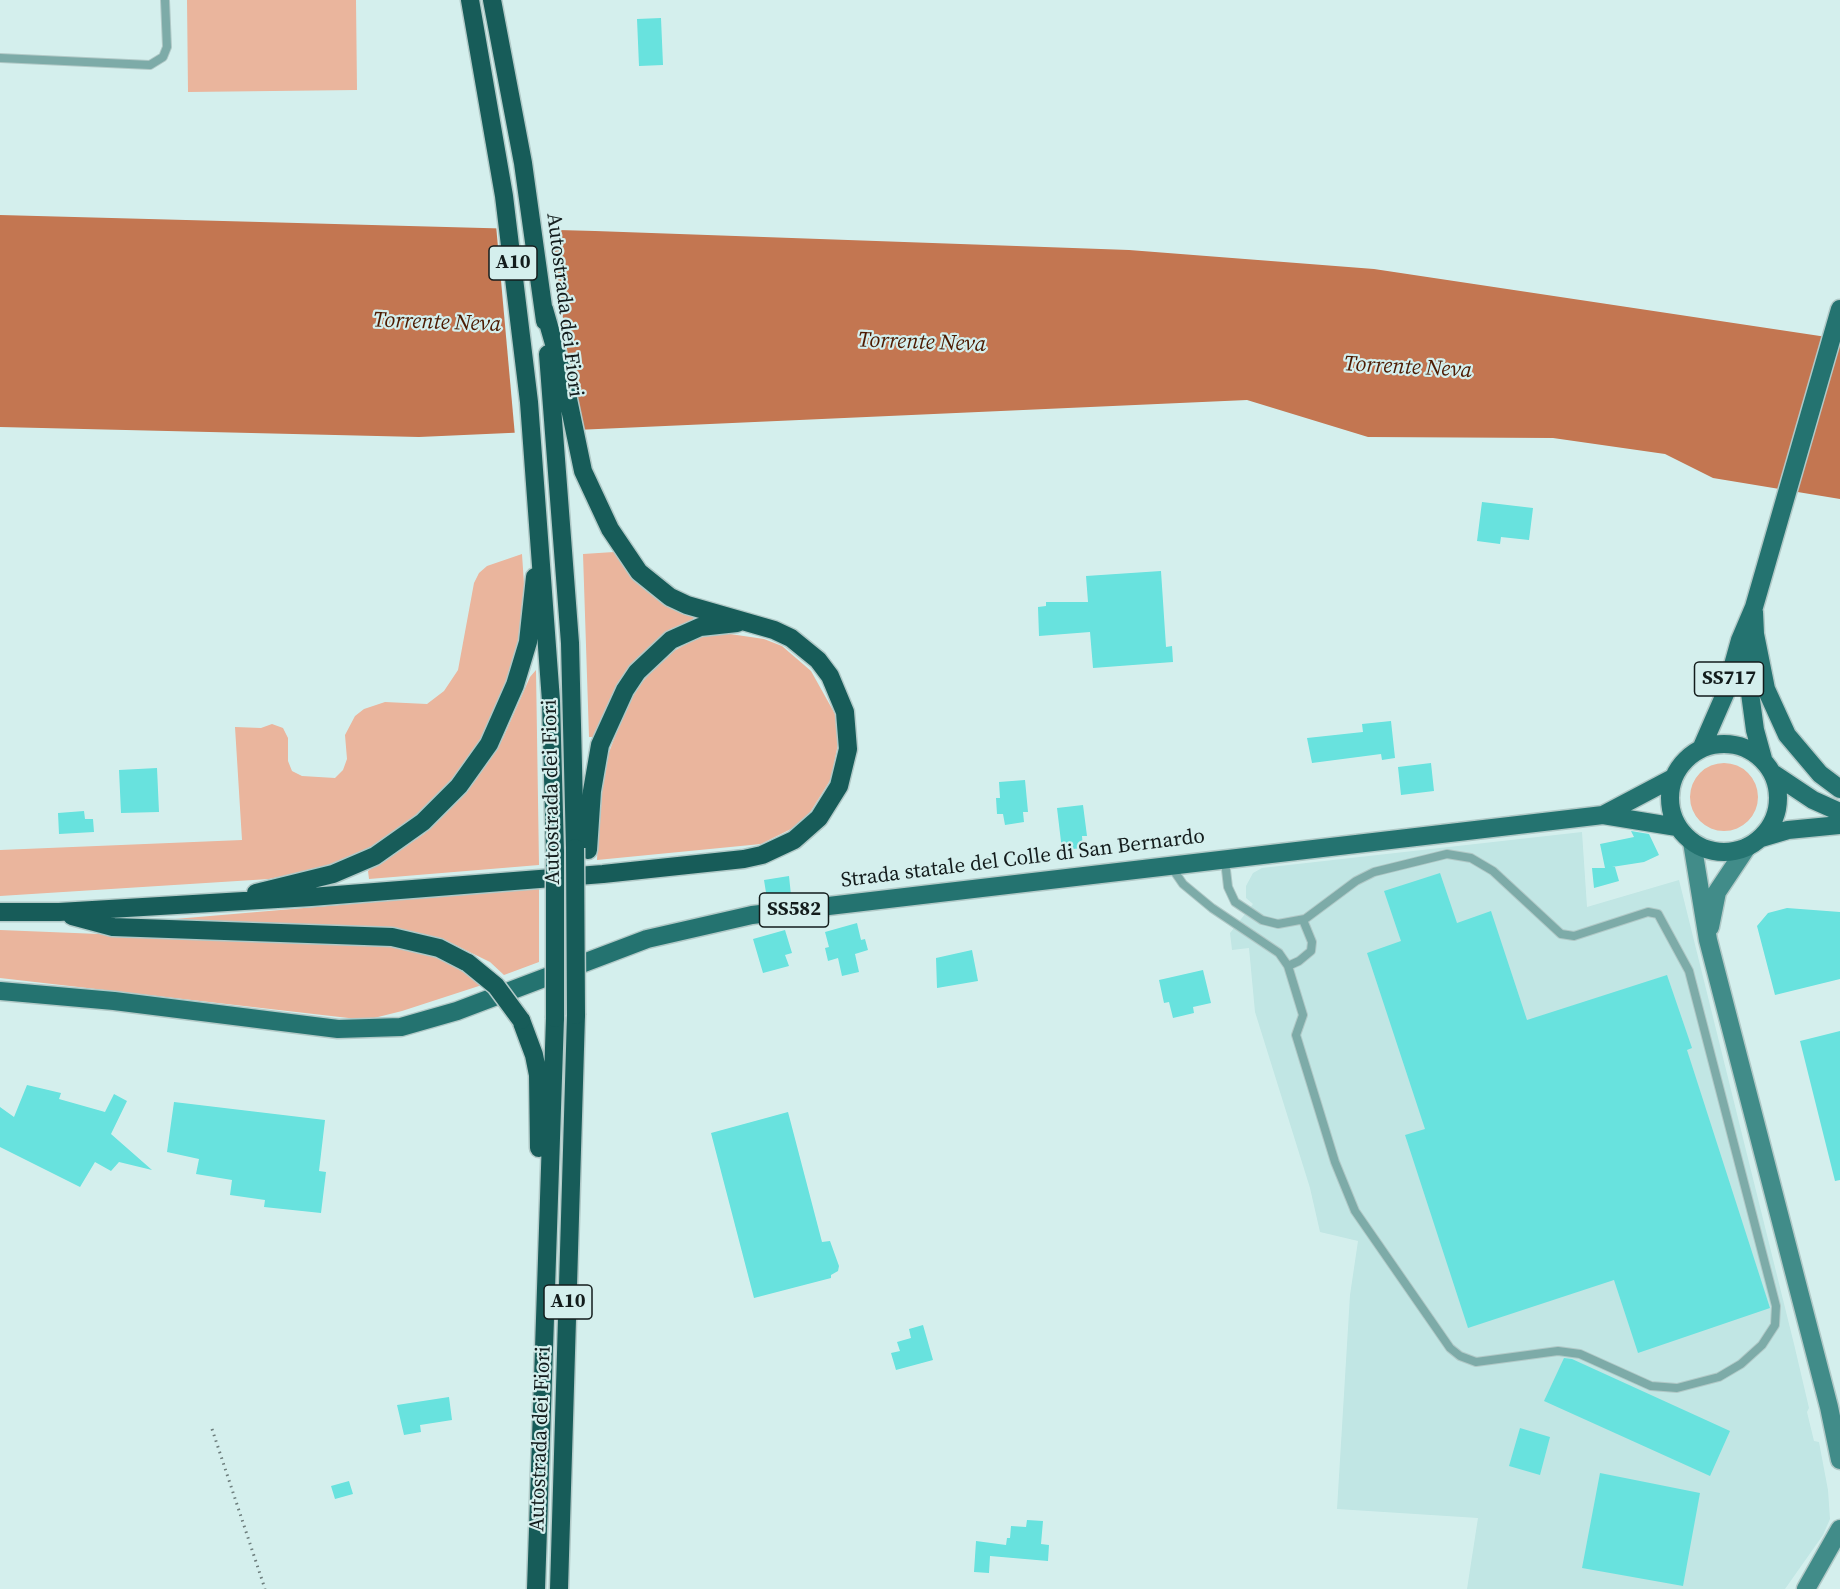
<!DOCTYPE html>
<style>
body{margin:0}
canvas{display:block;background:#d4efed}
</style>
<canvas width="1840" height="1589"></canvas>
<script>
const context = document.querySelector('canvas').getContext('2d');
context.lineJoin = 'round';
function fill(path, color) { context.fillStyle = color; context.fill(path, 'evenodd'); }
const poly = rows => new Path2D(rows.map(r => 'M' + r).join(''));
function trace(path, color, width, dash) { context.strokeStyle = color; context.lineWidth = width; context.lineCap = dash ? 'butt' : 'round'; context.setLineDash(dash || []); context.stroke(path); }
function drawText(font, color, halo, rows, align = 'center') {
  context.font = font + ' "Source Serif 4",serif'; context.lineWidth = 4.5; context.setLineDash([]); context.textBaseline = 'middle'; context.strokeStyle = halo; context.fillStyle = color; for (const [text, x, y, turn = 0] of rows) {
    context.save(); context.translate(x, y); context.rotate((+turn || 0) * Math.PI / 180); context.textAlign = isNaN(turn) ? turn : align; if (halo) context.strokeText(text, 0, 0); context.fillText(text, 0, 0); context.restore();
  }
}
fill(poly([
 [1582,832,1587,907,1679,880,1794,1344,1809,1408,1807,1412,1814,1441,1819,1442,1828,1490,1830,1519,1823,1535,1785,1589,1467,1589,1478,1518,1337,1509,1350,1295,1358,1241,1320,1232,1310,1188,1255,1012,1249,948,1232,950,1230,933,1253,904,1246,898,1246,886,1253,873,1262,868]
]), '#c1e6e4');
fill(poly([
 [187,0,356,0,357,90,188,92],
 [614,552,618,558,647,587,670,605,694,617,693,620,671,629,633,664,609,702,598,737,589,737,583,554],
 [522,554,525,599,522,637,508,691,483,741,442,793,403,829,370,848,321,868,269,879,0,896,0,850,242,840,235,727,261,728,272,724,283,728,288,738,288,761,292,771,302,776,335,778,343,770,347,759,345,735,355,716,364,709,385,702,427,704,444,691,458,670,474,583,479,573,487,566],
 [713,634,730,634,764,639,782,646,811,671,835,714,839,739,831,779,809,814,795,827,761,844,597,860,599,809,608,755,625,710,637,688,665,656,697,638],
 [536,670,539,865,369,879,368,871,424,834,467,792,503,738,530,677],
 '1690 797a34 34 0 1 1 68 0a34 34 0 1 1-68 0Z',
 [539,888,539,962,504,975,490,962,449,942,406,931,163,924,163,920],
 [0,930,396,946,436,957,460,968,482,985,402,1011,366,1020,0,978]
]), '#eab59d');
fill(poly([
 [0,215,595,231,1129,250,1374,269,1840,339,1840,499,1713,478,1665,454,1553,438,1368,437,1247,400,419,437,0,427]
]), '#c37651');
fill(poly([
 [496,225,551,227,574,402,574,433,515,436]
]), '#d4efed');
fill(poly([
 [661,18,663,65,639,66,637,19],
 [1482,502,1533,508,1529,540,1501,537,1500,544,1477,541],
 [1161,571,1166,647,1172,646,1173,662,1093,668,1090,632,1039,636,1038,607,1046,606,1046,602,1088,602,1086,576],
 [1391,721,1395,758,1382,760,1381,754,1312,763,1307,738,1363,732,1362,724],
 [1431,763,1434,791,1401,795,1398,767],
 [157,768,159,812,121,813,119,770],
 [1025,780,1028,812,1023,812,1024,822,1005,825,1003,814,997,814,996,798,1000,798,999,782],
 [1083,805,1087,836,1082,836,1083,848,1062,850,1057,808],
 [84,811,85,819,93,819,94,832,59,834,58,813],
 [1631,831,1649,834,1659,855,1644,862,1612,867,1615,867,1619,881,1594,888,1592,868,1605,868,1600,844,1634,837],
 [1440,873,1457,923,1491,911,1527,1020,1667,975,1692,1048,1687,1050,1770,1308,1638,1353,1614,1280,1468,1328,1405,1135,1425,1129,1367,953,1401,941,1384,891],
 [789,876,791,895,767,899,764,880],
 [1787,908,1840,912,1840,979,1775,995,1757,926,1768,913],
 [857,923,861,940,865,939,868,950,855,954,859,972,842,976,838,958,828,961,825,948,829,947,825,932],
 [785,930,792,953,785,955,789,966,763,973,753,939],
 [972,950,978,981,937,988,936,958],
 [1203,970,1211,1003,1193,1007,1194,1013,1173,1018,1169,1002,1164,1003,1159,980],
 [1840,1031,1840,1180,1835,1181,1800,1041],
 [27,1085,61,1093,59,1099,105,1112,114,1094,127,1101,111,1134,152,1170,119,1162,111,1171,95,1162,80,1187,0,1147,0,1107,14,1117],
 [174,1102,325,1120,319,1171,326,1172,321,1213,264,1207,265,1200,230,1195,232,1180,196,1174,199,1159,167,1152],
 [788,1112,822,1242,830,1241,839,1266,838,1271,831,1275,831,1278,754,1298,711,1133],
 [923,1325,933,1360,896,1370,891,1353,900,1351,897,1342,911,1338,909,1329],
 [1564,1358,1572,1359,1730,1431,1710,1476,1544,1401],
 [449,1397,452,1420,420,1425,421,1432,404,1435,397,1405],
 [1520,1428,1550,1437,1540,1475,1509,1466],
 [1600,1473,1700,1493,1683,1586,1582,1568],
 [349,1481,353,1494,335,1499,331,1486],
 [1027,1520,1043,1521,1041,1544,1049,1545,1048,1561,990,1556,989,1573,974,1572,976,1541,1006,1545,1007,1538,1010,1538,1011,1526,1026,1527]
]), '#68e2de');
const lane = poly([
 [0,58,150,65,163,57,167,47,165,0],
 [1172,868,1183,884,1212,908,1279,953,1288,966,1303,1015,1296,1035,1335,1162,1355,1211,1450,1348,1460,1356,1476,1362,1558,1351,1580,1354,1651,1386,1677,1388,1719,1377,1741,1364,1762,1345,1775,1325,1776,1306,1689,971,1658,914,1648,912,1574,936,1561,934,1493,871,1471,858,1447,854,1374,872,1356,881,1305,919,1278,924,1262,920,1235,902,1228,887,1225,861],
 [1288,966,1299,961,1311,951,1312,942,1303,920]
]);
const secondary = poly([
 [1692,842,1708,940,1829,1407,1840,1460],
 [1710,927,1717,892,1747,847],
 [1806,1589,1840,1529]
]);
const primary = poly([
 [1754,612,1755,634,1766,689,1787,735,1820,774,1840,789],
 [1753,648,1750,693,1755,730,1763,759],
 '1670 798a54 54 0 1 1 108 0a54 54 0 1 1-108 0Z',
 [1701,749,1725,694,1740,640,1754,607,1840,309],
 [1774,774,1813,800,1840,812],
 [1603,815,1673,778],
 [1761,838,1788,830,1840,825],
 [0,991,114,1001,338,1029,401,1027,457,1011,647,939,752,915,1603,815,1677,827]
]);
const highway = poly([
 [470,0,504,196,529,402,551,701,555,853],
 [492,0,523,163,545,321],
 [548,354,570,643,575,848],
 [588,850,592,791,600,745,625,690,637,672,671,640,700,627,737,623],
 [256,893,333,874,375,856,423,822,459,786,489,744,515,685,528,642,535,577],
 [0,912,59,912,311,897,603,874,744,859,762,855,794,840,819,818,839,786,848,749,845,712,830,676,818,660,791,638,774,630,687,605,670,597,639,572,610,529,583,471,563,375,544,309],
 [72,916,113,927,392,937,439,948,468,963],
 [521,1020,534,1055,538,1075,539,1148],
 [536,1589,555,1018],
 [559,1589,576,1015]
]);
trace(lane, '#b1c9c7', 10);
trace(secondary, '#b1c9c7', 21);
trace(primary, '#b1c9c7', 21);
trace(highway, '#b1c9c7', 21);
trace(poly([
 [212,1429,265,1589]
]), '#6c7d7c', 3, [1.5, 4.5]);
trace(lane, '#7daba8', 8);
trace(secondary, '#418c89', 18);
trace(primary, '#247370', 18);
trace(highway, '#175c59', 18);
const highwayBridge = poly([
 [575,848,576,1015],
 [468,963,496,986,521,1020],
 [555,1018,555,853]
]);
trace(highwayBridge, '#b1c9c7', 21, []);
trace(highwayBridge, '#175c59', 18);
for (const [x, y, w] of [
 [513,263,48],
 [1729,679,69],
 [794,910,69],
 [568,1302,48]
]) { const box = new Path2D(); box.roundRect(x - w / 2, y - 17, w, 34, 4.5); context.fillStyle = '#d4efed'; context.fill(box); trace(box, '#131c1c', 1.5); }
drawText('bold 20px', '#131c1c', null, [
 ["A10",513,263],
 ["SS717",1729,679],
 ["SS582",794,910],
 ["A10",568,1302]
]);
drawText('21px', '#131c1c', '#d4efed', [
 ["Autostrada dei Fiori",564,305,83],
 ["Autostrada dei Fiori",552,792,-91],
 ["Strada statale del Colle di San Bernardo",1023,859,-7],
 ["Autostrada dei Fiori",541,1439,-88]
]);
drawText('italic 22px', '#4c1a00', '#d4efed', [
 ["Torrente Neva",437,323,2],
 ["Torrente Neva",922,343,2],
 ["Torrente Neva",1408,368,3]
]);
</script>
